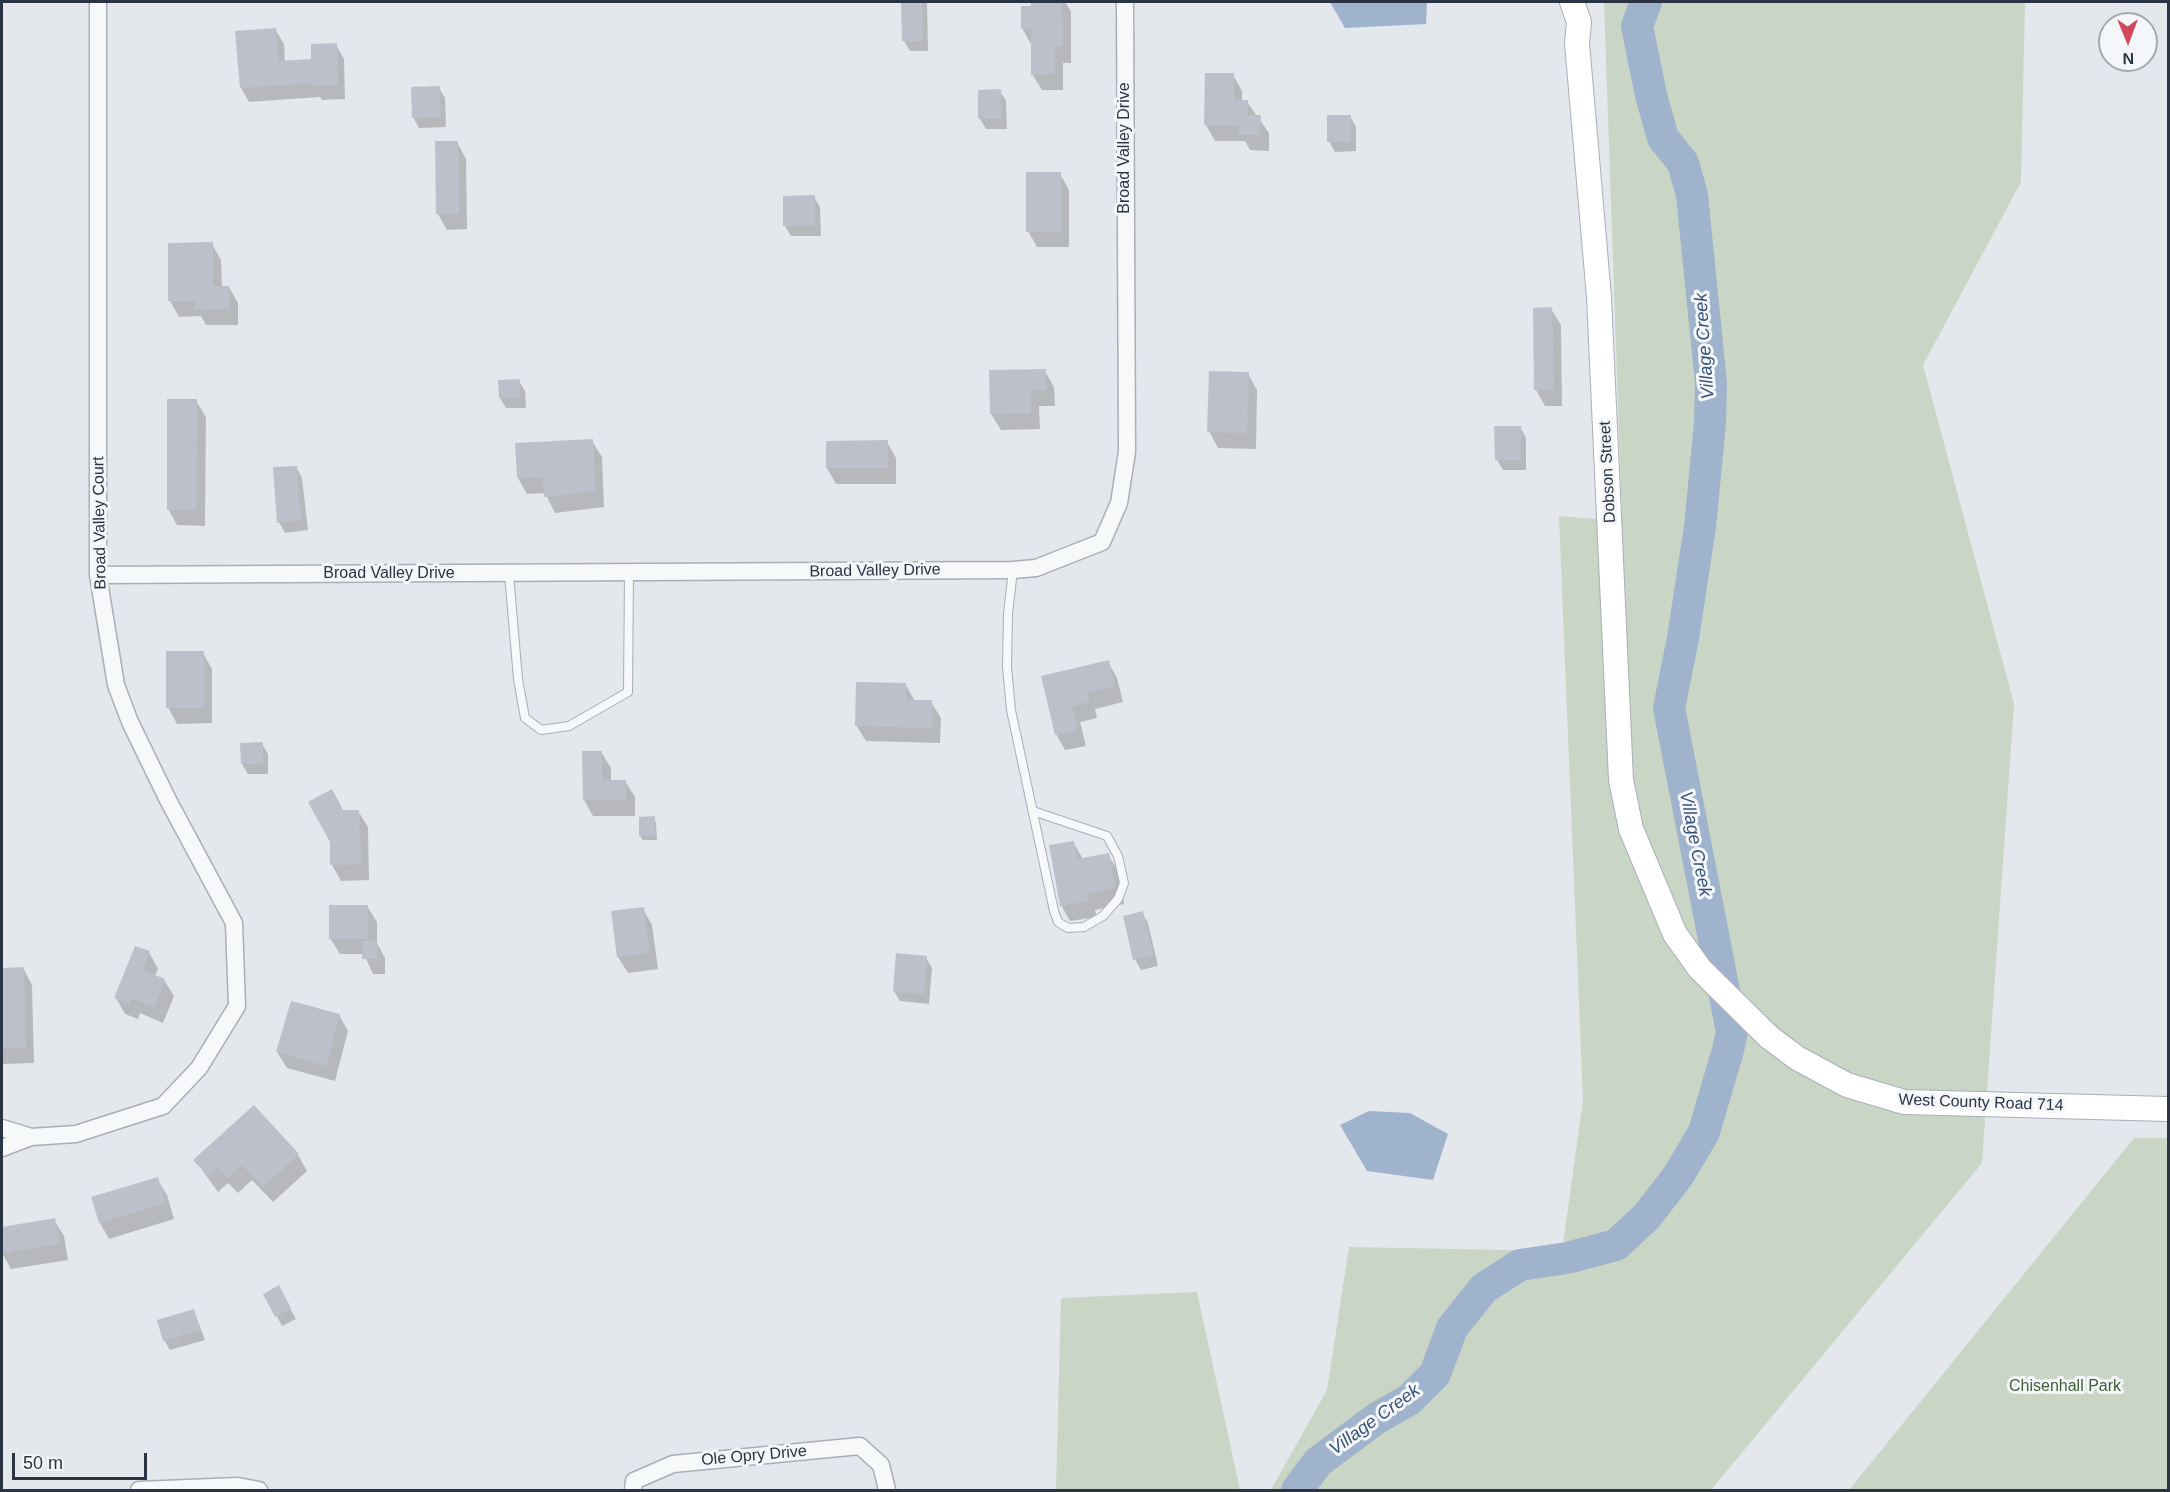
<!DOCTYPE html>
<style>
body{margin:0}
#map{position:relative;width:2170px;height:1492px;overflow:hidden;background:#e4e7ec;font-family:Helvetica,sans-serif}
canvas{display:block}
.frame{position:absolute;inset:0;border:3px solid #2b3445;pointer-events:none}
.north{position:absolute;left:2098px;top:12px;width:60px;height:60px;box-sizing:border-box;background:#f4f6f9;border:2px solid #a4a8b1;border-radius:50%;rotate:179deg;font-size:16px;font-weight:700;line-height:24px;text-align:center;color:#2b3445}
.north::after{content:'';display:block;margin:auto;width:21px;height:27px;background:#d1495b;clip-path:polygon(50% 0,100% 100%,50% 72%,0 100%)}
.scale{position:absolute;left:12px;top:1453px;width:135px;height:27px;box-sizing:border-box;border:3px solid #2b3445;border-top:0;padding-left:8px;font-size:18px;line-height:21px;white-space:nowrap;color:#2b3445;-webkit-text-stroke:4px #f4f6f9;paint-order:stroke}
</style>
<div id="map">
<canvas width="2170" height="1492"></canvas>
<div class="frame"></div>
<div class="north">N</div>
<div class="scale">50 m</div>
</div>
<script>
const context = document.querySelector('canvas').getContext('2d');
context.lineJoin = 'round';
function fill(path, color) { context.fillStyle = color; context.fill(path, 'evenodd'); }
const poly = rows => new Path2D(rows.map(r => 'M' + r).join(''));
function trace(path, color, width, dash) { context.strokeStyle = color; context.lineWidth = width; context.lineCap = dash ? 'butt' : 'round'; context.setLineDash(dash || []); context.stroke(path); }
function drawText(font, color, halo, rows, align = 'center') {
  context.font = font + ' Helvetica,sans-serif'; context.lineWidth = 6; context.setLineDash([]); context.textBaseline = 'middle'; context.strokeStyle = halo; context.fillStyle = color; for (const [text, x, y, turn = 0] of rows) {
    context.save(); context.translate(x, y); context.rotate((+turn || 0) * Math.PI / 180); context.textAlign = isNaN(turn) ? turn : align; if (halo) context.strokeText(text, 0, 0); context.fillText(text, 0, 0); context.restore();
  }
}
fill(poly([
 [1604,2,2025,2,2021,182,1923,365,2014,704,1982,1163,1711,1490,1271,1490,1327,1390,1349,1247,1562,1251,1583,1101,1559,516,1622,521],
 [2134,1138,2168,1138,2168,1490,1849,1490],
 [1197,1292,1240,1490,1056,1490,1061,1298]
]), '#c9d6c5');
fill(poly([
 [1330,2,1427,2,1426,24,1345,28],
 [1369,1111,1410,1113,1448,1134,1433,1180,1367,1171,1340,1125]
]), '#9fb4cc');
fill(poly([
 [903,2,927,2,928,51,910,51,904,41],
 [1032,2,1065,2,1071,11,1071,63,1063,63,1063,90,1042,90,1032,74,1032,46,1022,28],
 [275,29,284,44,285,62,313,60,336,45,344,59,345,99,322,100,320,97,249,102,241,88,237,32],
 [1206,75,1233,75,1242,91,1242,102,1247,102,1269,133,1269,151,1250,150,1245,141,1215,141,1206,125],
 [439,88,445,98,446,127,419,128,413,117],
 [1000,91,1006,101,1007,129,986,129,980,119],
 [1350,116,1356,127,1356,151,1335,152,1329,141],
 [457,142,466,159,467,229,447,230,438,214],
 [1060,174,1069,190,1069,247,1037,247,1028,231],
 [814,197,820,207,821,236,791,236,785,226],
 [212,244,221,260,222,287,229,287,238,303,238,325,206,325,201,316,179,317,170,301],
 [1551,309,1561,325,1562,406,1545,406,1536,390],
 [1045,371,1054,387,1055,406,1039,406,1040,429,1001,430,991,414],
 [1248,374,1257,390,1256,449,1218,448,1209,431],
 [519,381,525,391,526,408,506,408,500,398],
 [196,401,206,417,205,526,177,525,168,509],
 [1520,427,1526,438,1526,470,1503,470,1497,460],
 [592,441,602,457,604,507,555,513,545,493,527,494,518,478],
 [887,442,896,458,896,484,836,484,827,468],
 [296,467,302,478,308,530,285,533,279,522],
 [203,653,212,669,212,723,177,724,168,707],
 [1108,662,1117,678,1123,702,1095,709,1097,718,1080,722,1086,746,1065,750,1056,734,1043,677],
 [905,684,915,701,931,702,941,718,940,743,866,741,856,725],
 [262,744,268,754,268,774,248,774,242,764],
 [601,752,611,768,611,781,625,781,635,797,635,816,593,816,584,800],
 [343,811,358,811,368,827,369,880,341,881,332,865],
 [654,818,656,823,657,840,643,840,640,836],
 [1073,842,1083,859,1108,855,1118,871,1124,904,1095,910,1097,917,1070,921,1061,905],
 [367,906,377,922,377,943,385,958,385,974,373,974,364,954,340,954,330,938],
 [643,909,652,925,658,969,628,973,618,957,613,912],
 [1142,913,1148,923,1158,966,1141,970,1135,959],
 [149,952,158,969,155,976,164,980,174,996,163,1023,140,1013,138,1019,125,1014,116,998],
 [926,958,932,968,929,1004,900,1001,894,991],
 [23,968,32,985,34,1063,2,1064,2,969],
 [339,1015,348,1031,335,1081,287,1068,277,1052],
 [298,1155,307,1171,273,1202,252,1180,238,1193,228,1183,218,1192,195,1160],
 [157,1179,167,1195,174,1219,109,1239,100,1223,92,1198],
 [54,1220,64,1236,68,1260,11,1269,2,1253,2,1228],
 [278,1287,296,1319,282,1326,265,1294],
 [194,1311,205,1340,170,1350,164,1340]
]), '#0003');
trace(poly([
 [1297,1490,1318,1462,1377,1418,1409,1400,1435,1374,1452,1328,1484,1288,1520,1265,1567,1258,1616,1245,1647,1216,1678,1176,1704,1132,1728,1050,1732,1032,1669,708,1683,638,1700,527,1710,423,1711,383,1692,195,1683,163,1663,138,1651,95,1637,26,1646,2]
]), '#9fb4cc', 32);
fill(poly([
 [901,2,922,2,923,41,902,41],
 [1031,2,1062,2,1063,47,1055,47,1055,74,1031,75,1031,29,1021,29,1021,6,1031,6],
 [276,28,279,61,311,59,311,44,337,43,338,85,312,86,312,83,240,88,235,31],
 [1205,73,1234,73,1234,100,1248,100,1248,115,1261,115,1260,135,1239,135,1240,126,1204,125],
 [440,86,441,117,412,118,411,87],
 [1001,89,1002,119,978,119,978,90],
 [1327,115,1351,115,1351,141,1327,142],
 [435,141,458,141,459,214,436,214],
 [1026,172,1061,172,1061,231,1026,232],
 [815,195,815,226,783,226,783,196],
 [213,242,213,286,229,286,230,309,195,310,195,301,168,301,168,243],
 [1552,307,1554,390,1534,390,1533,308],
 [1046,369,1046,390,1031,390,1031,413,990,414,989,370],
 [1209,371,1249,372,1247,433,1207,432],
 [520,379,520,398,499,398,498,380],
 [167,399,197,399,196,510,167,510],
 [1494,426,1521,426,1521,460,1495,460],
 [593,439,595,491,544,497,543,477,517,478,515,443],
 [888,440,888,468,826,468,826,441],
 [297,466,298,498,303,520,277,523,273,467],
 [166,651,204,651,204,708,166,708],
 [1109,660,1115,686,1087,693,1089,702,1072,706,1078,730,1055,735,1041,676],
 [856,682,906,683,906,700,932,700,932,728,855,726],
 [263,742,263,764,241,764,240,743],
 [582,751,602,751,602,780,626,780,626,800,583,800],
 [332,789,343,810,359,810,361,864,330,865,330,842,308,802],
 [655,816,655,836,639,836,639,817],
 [1074,841,1077,859,1109,853,1115,888,1087,894,1088,901,1060,906,1049,845],
 [329,905,368,905,368,939,329,939],
 [644,907,650,953,617,957,611,911],
 [1143,911,1153,955,1133,960,1123,916],
 [377,940,377,959,362,959,362,941],
 [135,946,150,951,142,970,165,979,154,1007,131,998,129,1004,114,998],
 [896,953,927,956,924,994,893,991],
 [24,967,26,1048,2,1048,2,968],
 [291,1001,340,1014,326,1066,276,1052],
 [254,1105,299,1154,263,1187,242,1165,228,1178,218,1168,208,1176,193,1160],
 [158,1177,166,1203,99,1223,91,1197],
 [55,1218,60,1244,2,1253,2,1227],
 [279,1285,291,1308,275,1317,263,1294],
 [194,1309,200,1330,163,1341,157,1320]
]), '#bbc0ca');
const lane = poly([
 [1013,570,1008,614,1007,667,1011,710,1054,911,1058,922,1068,928,1084,927,1103,916,1118,899,1124,883,1118,856,1107,836,1033,811],
 [509,574,518,679,525,718,541,730,569,726,628,692,629,574]
]);
const street = poly([
 [98,575,1013,570,1036,568,1102,542,1119,503,1127,452,1125,2],
 [2,1128,31,1137],
 [2,1148,31,1137,76,1134,163,1106,199,1068,237,1006,234,923,168,800,130,722,116,685,98,575,98,2],
 [139,1490,238,1486,259,1490],
 [633,1490,634,1481,673,1464,860,1446,881,1465,887,1490]
]);
const secondary = poly([
 [1572,2,1579,22,1577,43,1599,297,1621,780,1631,829,1675,934,1700,969,1769,1037,1797,1058,1847,1085,1904,1102,2168,1109]
]);
trace(lane, '#a9aeb7', 10);
trace(street, '#a9aeb7', 19);
trace(secondary, '#a9aeb7', 26);
trace(lane, '#f7f8fa', 8);
trace(street, '#f7f8fa', 16);
trace(secondary, '#fff', 24);
drawText('16px', '#2b3445', '#f4f6f9', [
 ["Broad Valley Drive",1125,148,-90],
 ["Dobson Street",1608,472,-93],
 ["Broad Valley Court",100,523,-91],
 ["Broad Valley Drive",875,571,-1],
 ["Broad Valley Drive",389,574],
 ["West County Road 714",1981,1103,2],
 ["Ole Opry Drive",754,1456,-5]
]);
drawText('16px', '#3f6138', '#f4f6f9', [
 ["Chisenhall Park",2065,1387]
]);
drawText('italic 18px', '#34527a', '#f4f6f9', [
 ["Village Creek",1705,346,-94],
 ["Village Creek",1695,844,79],
 ["Village Creek",1375,1420,-36]
]);
</script>
